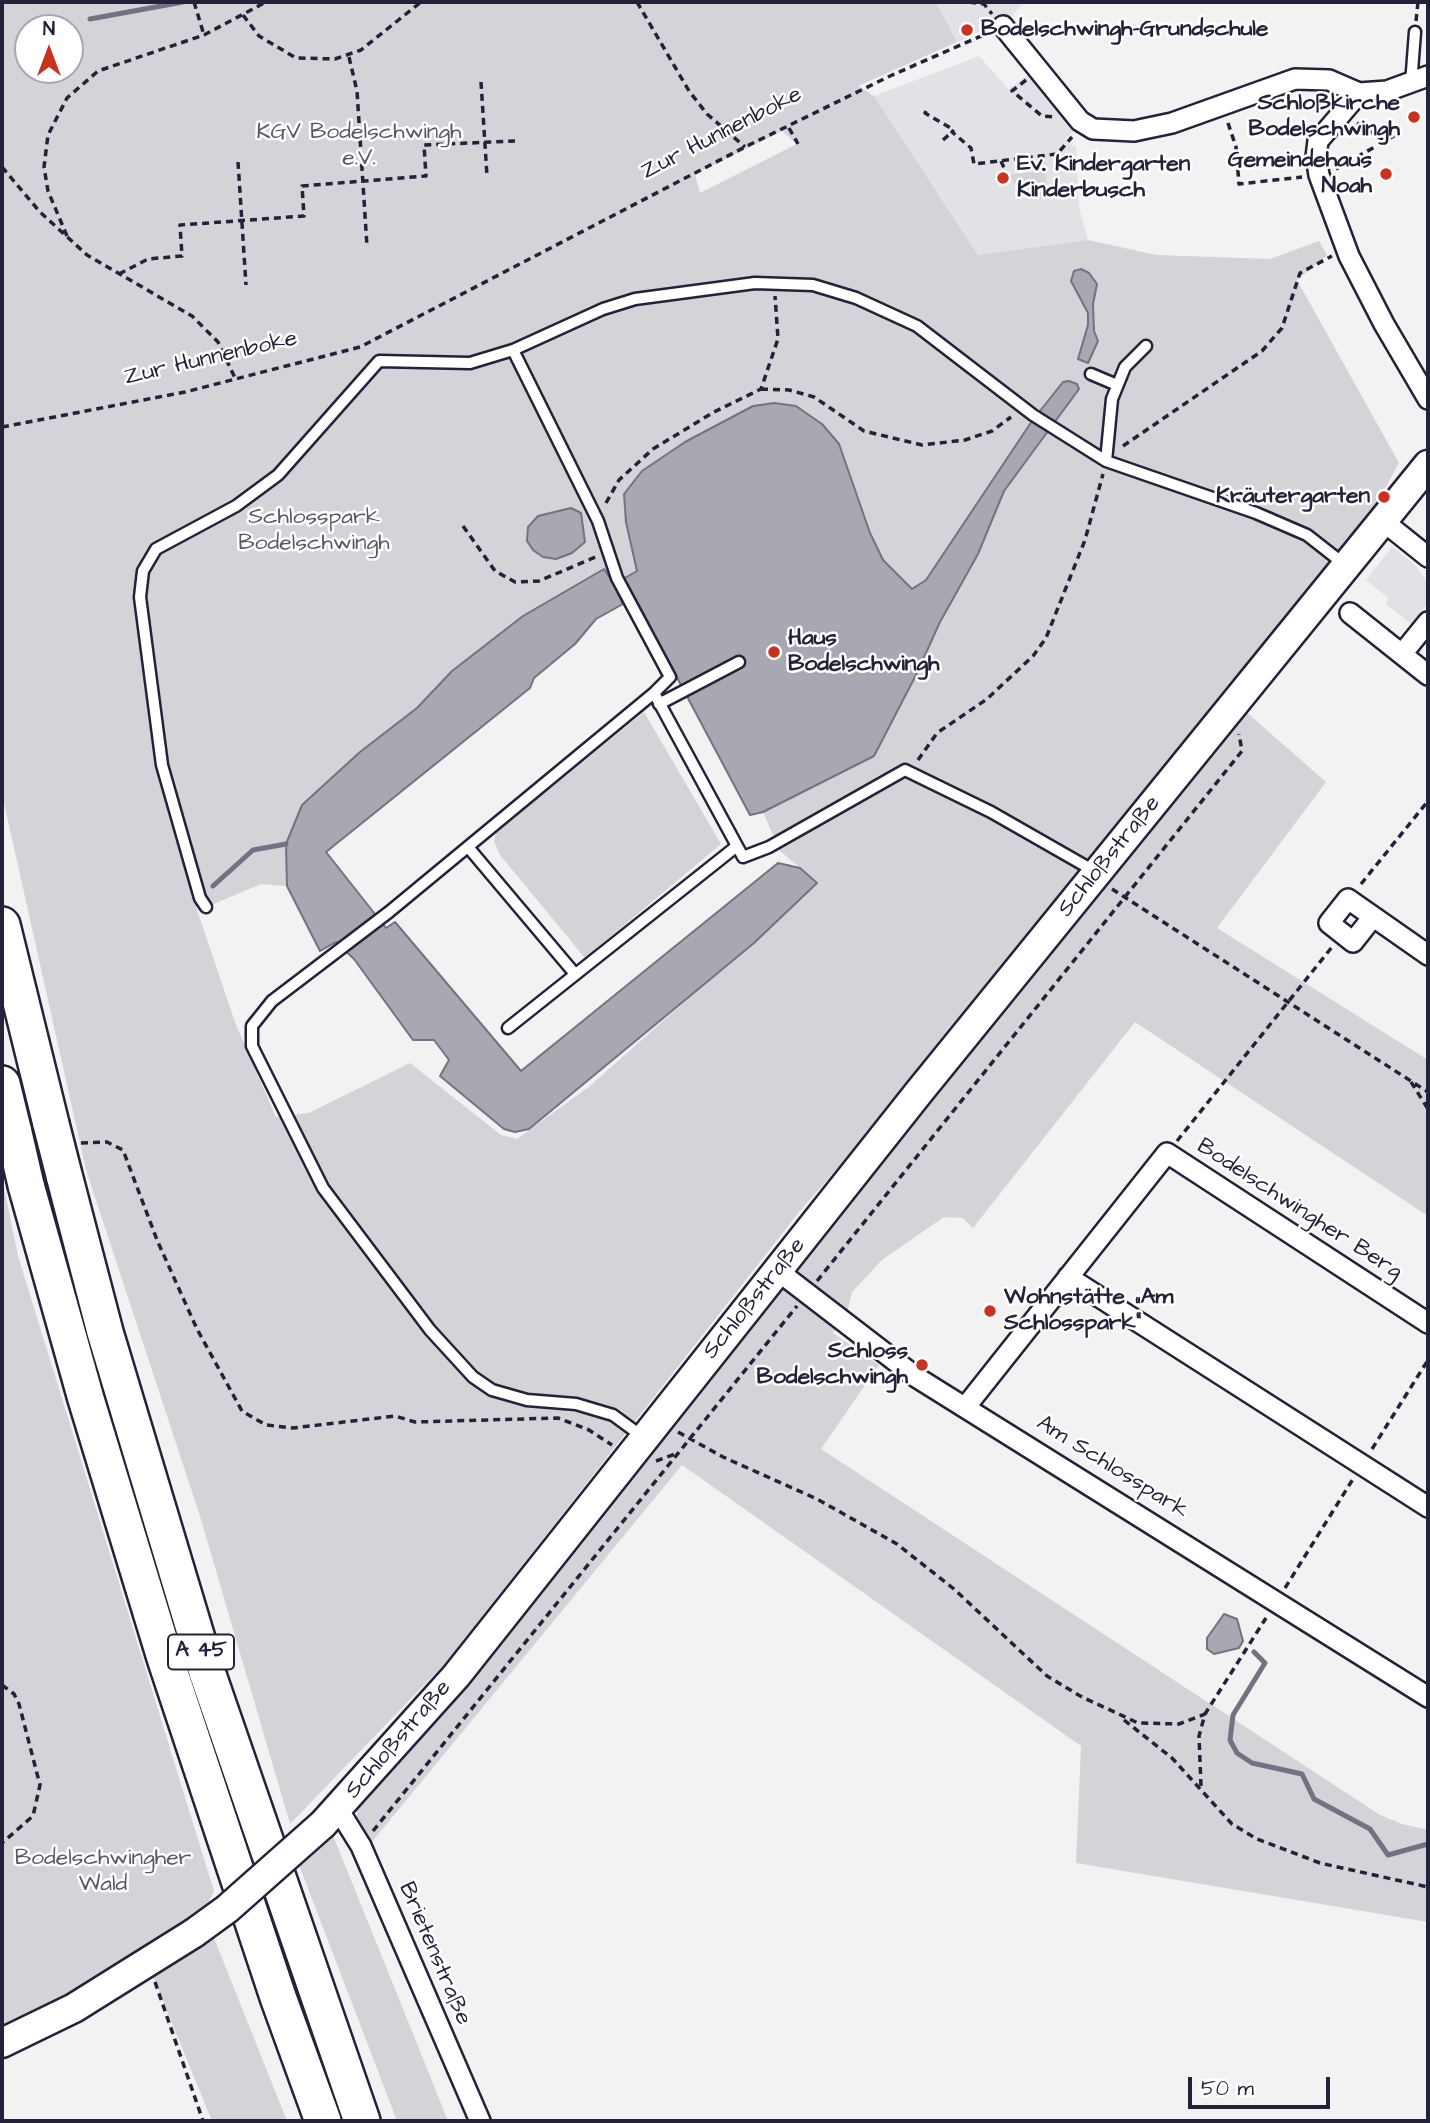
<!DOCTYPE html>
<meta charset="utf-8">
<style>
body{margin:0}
#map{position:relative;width:1430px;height:2123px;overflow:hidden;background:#f2f2f3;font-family:"Architects Daughter",sans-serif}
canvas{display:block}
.frame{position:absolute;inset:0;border:4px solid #22223b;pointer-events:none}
.north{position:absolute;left:14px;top:14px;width:70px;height:70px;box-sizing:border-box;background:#fff;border:2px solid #a7a7b1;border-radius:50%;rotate:0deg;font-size:19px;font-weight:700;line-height:28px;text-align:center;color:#22223b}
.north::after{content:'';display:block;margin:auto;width:24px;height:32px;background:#c8321e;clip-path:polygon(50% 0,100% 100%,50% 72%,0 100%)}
.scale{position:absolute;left:1188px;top:2077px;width:142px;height:32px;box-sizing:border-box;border:4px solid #22223b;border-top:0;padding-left:9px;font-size:21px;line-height:24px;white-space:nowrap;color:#22223b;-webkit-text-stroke:5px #fff;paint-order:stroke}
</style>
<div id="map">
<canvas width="1430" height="2123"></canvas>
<div class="frame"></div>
<div class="north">N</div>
<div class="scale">50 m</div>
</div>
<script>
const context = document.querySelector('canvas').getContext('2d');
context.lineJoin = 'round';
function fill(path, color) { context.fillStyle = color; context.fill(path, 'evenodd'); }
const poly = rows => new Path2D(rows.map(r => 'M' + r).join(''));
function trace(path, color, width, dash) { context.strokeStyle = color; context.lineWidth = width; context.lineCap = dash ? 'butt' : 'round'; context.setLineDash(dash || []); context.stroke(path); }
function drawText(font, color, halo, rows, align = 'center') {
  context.font = font + ' "Architects Daughter",sans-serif'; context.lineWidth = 5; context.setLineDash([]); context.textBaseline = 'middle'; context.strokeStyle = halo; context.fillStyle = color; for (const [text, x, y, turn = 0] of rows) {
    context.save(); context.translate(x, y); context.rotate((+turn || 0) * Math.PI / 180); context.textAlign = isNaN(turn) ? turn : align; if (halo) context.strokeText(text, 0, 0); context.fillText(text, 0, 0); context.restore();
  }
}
fill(poly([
 [936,2,1024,2,1011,17,957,42],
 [979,56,1008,89,1033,71,1075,129,1065,140,1076,147,1079,208,1088,240,978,255,874,96],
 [1392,547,1416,566,1428,584,1428,603,1411,624,1386,604,1388,598,1366,580]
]), '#e2e2e6');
fill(poly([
 [2,2,936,2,957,42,858,86,874,96,978,255,1088,240,1156,255,1270,259,1319,241,1327,255,1297,280,1399,463,1363,528,1236,703,1326,782,1217,928,1428,1060,1428,1216,1135,1022,973,1228,963,1218,944,1217,882,1260,852,1292,847,1313,833,1333,879,1365,821,1449,1380,1815,1402,1824,1428,1830,1428,1922,1076,1863,1081,1746,682,1465,371,1843,357,1820,357,1805,1087,885,799,1212,448,1660,290,1824,200,1516,86,1170,2,794],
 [28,28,70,28,70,70,28,70],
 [782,131,797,144,700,193,695,174],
 [774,403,796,406,811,415,839,444,870,533,883,560,912,589,926,581,1010,457,1004,491,916,675,874,756,763,812,780,851,818,883,590,1086,517,1139,501,1135,410,1063,309,1113,276,1117,236,1025,196,907,211,905,261,884,287,886,286,844,360,752,417,708,452,671,523,616,604,569,613,584,637,570,642,471,685,442],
 [1044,171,1050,199,1028,197,1007,175],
 [644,712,721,844,585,958,500,855,494,841,496,833],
 [2,1178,18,1256,214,1891,194,1932,208,1923,287,2121,212,2121,148,1964,2,2043],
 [332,1833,393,1984,448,2121,397,2121,298,1862]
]), '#d3d3d8');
const water = poly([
 [1081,269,1089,273,1097,284,1093,304,1094,331,1098,341,1088,363,1078,359,1088,325,1088,313,1071,281,1074,271,1081,269],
 [1069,381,1077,384,1079,389,1004,491,978,554,940,622,916,675,874,756,763,812,750,815,631,591,619,595,623,604,596,619,575,644,534,678,530,688,326,852,386,928,395,922,521,1071,778,863,800,868,817,883,754,943,529,1129,515,1132,504,1129,440,1076,449,1060,434,1040,413,1040,354,959,336,942,320,951,287,886,286,844,302,805,360,752,417,708,452,671,523,616,604,569,614,584,637,571,626,522,624,494,642,471,685,442,753,406,774,403,796,406,822,424,839,444,870,533,883,560,912,589,926,580,1032,421,1063,382,1069,381],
 [571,508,581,513,585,542,572,553,556,559,543,557,533,550,527,541,528,527,538,516,571,508],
 [1224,1614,1237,1619,1243,1641,1239,1648,1214,1654,1207,1649,1207,1638,1224,1614]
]);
fill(water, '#a8a8b2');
trace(water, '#727282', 2);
trace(poly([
 [90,19,183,2],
 [213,886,253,850,286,844],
 [1254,1652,1265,1663,1233,1715,1230,1740,1237,1753,1252,1763,1302,1774,1314,1799,1370,1829,1388,1855,1428,1844]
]), '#727282', 5);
const lane = poly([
 [1411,84,1415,32],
 [1146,346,1125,367,1112,399,1106,461,1256,513,1307,535,1344,564],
 [513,350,598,521,617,578,670,677,654,693],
 [1091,374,1117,385],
 [659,704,739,662],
 [468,847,575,974],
 [206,907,200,898,162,765,140,597,143,571,156,549,236,506,278,475,379,361,470,363,513,350,603,309,635,299,755,283,813,285,856,298,917,326,1033,415,1106,461],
 [508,1028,737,846],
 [643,1437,613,1415,576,1404,527,1400,492,1390,473,1377,430,1330,323,1188,252,1046,252,1026,272,1001,389,912,654,693,743,857,769,847,905,770,991,812,1096,872]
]);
const street = poly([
 [1003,26,1080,121,1093,129,1134,131,1172,123,1295,79,1329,80,1359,93,1387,91,1428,76],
 [1359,93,1318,141,1316,157,1319,175,1349,256,1384,324,1428,399],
 [1383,521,1428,557],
 [1350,613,1428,675],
 [1402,654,1428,622],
 [1372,918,1353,942,1329,923,1348,899,1428,955],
 [778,1271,916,1377,1428,1697],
 [1068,1277,1428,1507],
 [967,1405,1167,1153,1428,1323],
 [338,1809,361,1846,480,2121]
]);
const secondary = poly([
 [323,1824,456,1676,919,1092,1428,465],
 [2,2043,74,2008,194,1933]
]);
const highway = poly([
 [2,925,51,1124],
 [2,1084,14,1133],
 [64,1175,105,1332,207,1672,362,2121],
 [26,1185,86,1399,165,1658,278,1997,323,2121]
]);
trace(lane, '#22223b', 15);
trace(street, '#22223b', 24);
trace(secondary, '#22223b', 33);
trace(highway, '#22223b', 40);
trace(poly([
 [194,2,204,35],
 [637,2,689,91,707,114,745,147],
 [969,2,984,4],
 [986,2,984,4,992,14],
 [243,15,259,36,296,58,335,59,361,50,421,2],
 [1416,21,1418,2],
 [349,57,357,91,367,246],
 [1026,80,1012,91,1042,116,1054,117],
 [481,82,487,176],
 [926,111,925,113,954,130,952,132,971,148,974,164,1057,154,1072,137],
 [1228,123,1236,147,1239,184,1302,177],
 [1357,123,1385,141],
 [789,128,798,144],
 [943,140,952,132],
 [1042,156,1044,171],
 [1001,161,1007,175],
 [238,162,246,285],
 [2,167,40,212,87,255,192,316,218,342,236,380],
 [1336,169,1399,133],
 [67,236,48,191,44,167,48,135,67,98,98,71,204,35,266,2],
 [119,274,148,259,182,256,180,225,304,216,302,186,426,176,424,145,515,141],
 [761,389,789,390,814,397,864,431,922,445,965,440,992,431,1011,417],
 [2,427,185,392,360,347,745,147,890,76,988,33],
 [1123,446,1262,351,1282,328,1300,273,1332,256],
 [606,503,619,480,653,449,714,412,761,389,778,339,775,296],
 [463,526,495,571,515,582,539,581,598,556],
 [918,760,937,733,987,699,1033,656,1046,638,1085,540,1103,474],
 [1361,884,1428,801],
 [1112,889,1428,1092],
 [1411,1082,1428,1109],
 [1177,1141,1332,947],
 [81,1143,107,1142,123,1150,157,1240,197,1329,242,1411,266,1425,293,1428,395,1416,415,1422,558,1418,589,1430,612,1445],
 [817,1281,1242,751,1239,734],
 [678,1432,723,1457,817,1499,897,1544,954,1589,1047,1676,1082,1697,1138,1723,1179,1724,1205,1714],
 [1372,1449,1428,1360],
 [656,1461,678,1453],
 [1285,1588,1353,1479],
 [2,1685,14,1694,19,1704,40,1785,33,1816,2,1843],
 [1124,1720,1172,1758,1232,1824,1257,1839,1320,1863,1428,1887],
 [1201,1786,1199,1736,1205,1714,1266,1618],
 [373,1831,797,1306],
 [155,1982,203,2121]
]), '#22223b', 3.5, [7, 5]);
trace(lane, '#fff', 10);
trace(street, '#fff', 19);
trace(secondary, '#fff', 28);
trace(highway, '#fff', 35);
const secondaryBridge = poly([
 [194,1933,227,1909,323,1824]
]);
const highwayBridge = poly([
 [51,1124,64,1175],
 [14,1133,26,1185]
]);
trace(secondaryBridge, '#22223b', 33, []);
trace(highwayBridge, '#22223b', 40, []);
trace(secondaryBridge, '#fff', 28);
trace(highwayBridge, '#fff', 35);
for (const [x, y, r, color] of [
 [967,30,7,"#c8321e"],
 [1414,117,7,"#c8321e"],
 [1386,174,7,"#c8321e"],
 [1003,178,7,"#c8321e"],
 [1384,497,7,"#c8321e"],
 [774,652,7,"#c8321e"],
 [990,1311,7,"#c8321e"],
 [922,1365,7,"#c8321e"]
]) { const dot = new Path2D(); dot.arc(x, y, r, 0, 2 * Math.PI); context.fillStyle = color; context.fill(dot); trace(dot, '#fff', 2.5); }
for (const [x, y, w] of [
 [201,1652,66]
]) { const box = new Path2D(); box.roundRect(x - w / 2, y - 17.5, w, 35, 5); context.fillStyle = '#fff'; context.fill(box); trace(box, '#22223b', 2); }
drawText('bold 21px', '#22223b', null, [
 ["A 45",201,1652]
]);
drawText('bold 23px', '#22223b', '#fff', [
 ["Bodelschwingh-Grundschule",981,30],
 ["Schloßkirche",1400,104,"right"],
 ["Bodelschwingh",1400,130,"right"],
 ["Gemeindehaus",1372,161,"right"],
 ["Noah",1372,187,"right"],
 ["Ev. Kindergarten",1017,165],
 ["Kinderbusch",1017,191],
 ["Kräutergarten",1370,497,"right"],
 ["Haus",788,639],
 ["Bodelschwingh",788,665],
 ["Wohnstätte „Am",1004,1298],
 ["Schlosspark“",1004,1324],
 ["Schloss",908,1352,"right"],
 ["Bodelschwingh",908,1378,"right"]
], 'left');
drawText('23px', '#57576a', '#fff', [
 ["KGV Bodelschwingh",359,133],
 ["e.V.",359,159],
 ["Schlosspark",314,518],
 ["Bodelschwingh",314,544],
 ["Bodelschwingher",103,1859],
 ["Wald",103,1885]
]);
drawText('23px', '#22223b', '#fff', [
 ["Zur Hunnenboke",722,134,-27],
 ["Zur Hunnenboke",211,359,-13],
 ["Schloßstraße",1110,857,-51],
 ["Bodelschwingher Berg",1299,1210,33],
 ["Schloßstraße",755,1299,-51],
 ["Am Schlosspark",1112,1468,32],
 ["Schloßstraße",399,1740,-49],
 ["Brietenstraße",434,1954,67]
]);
</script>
